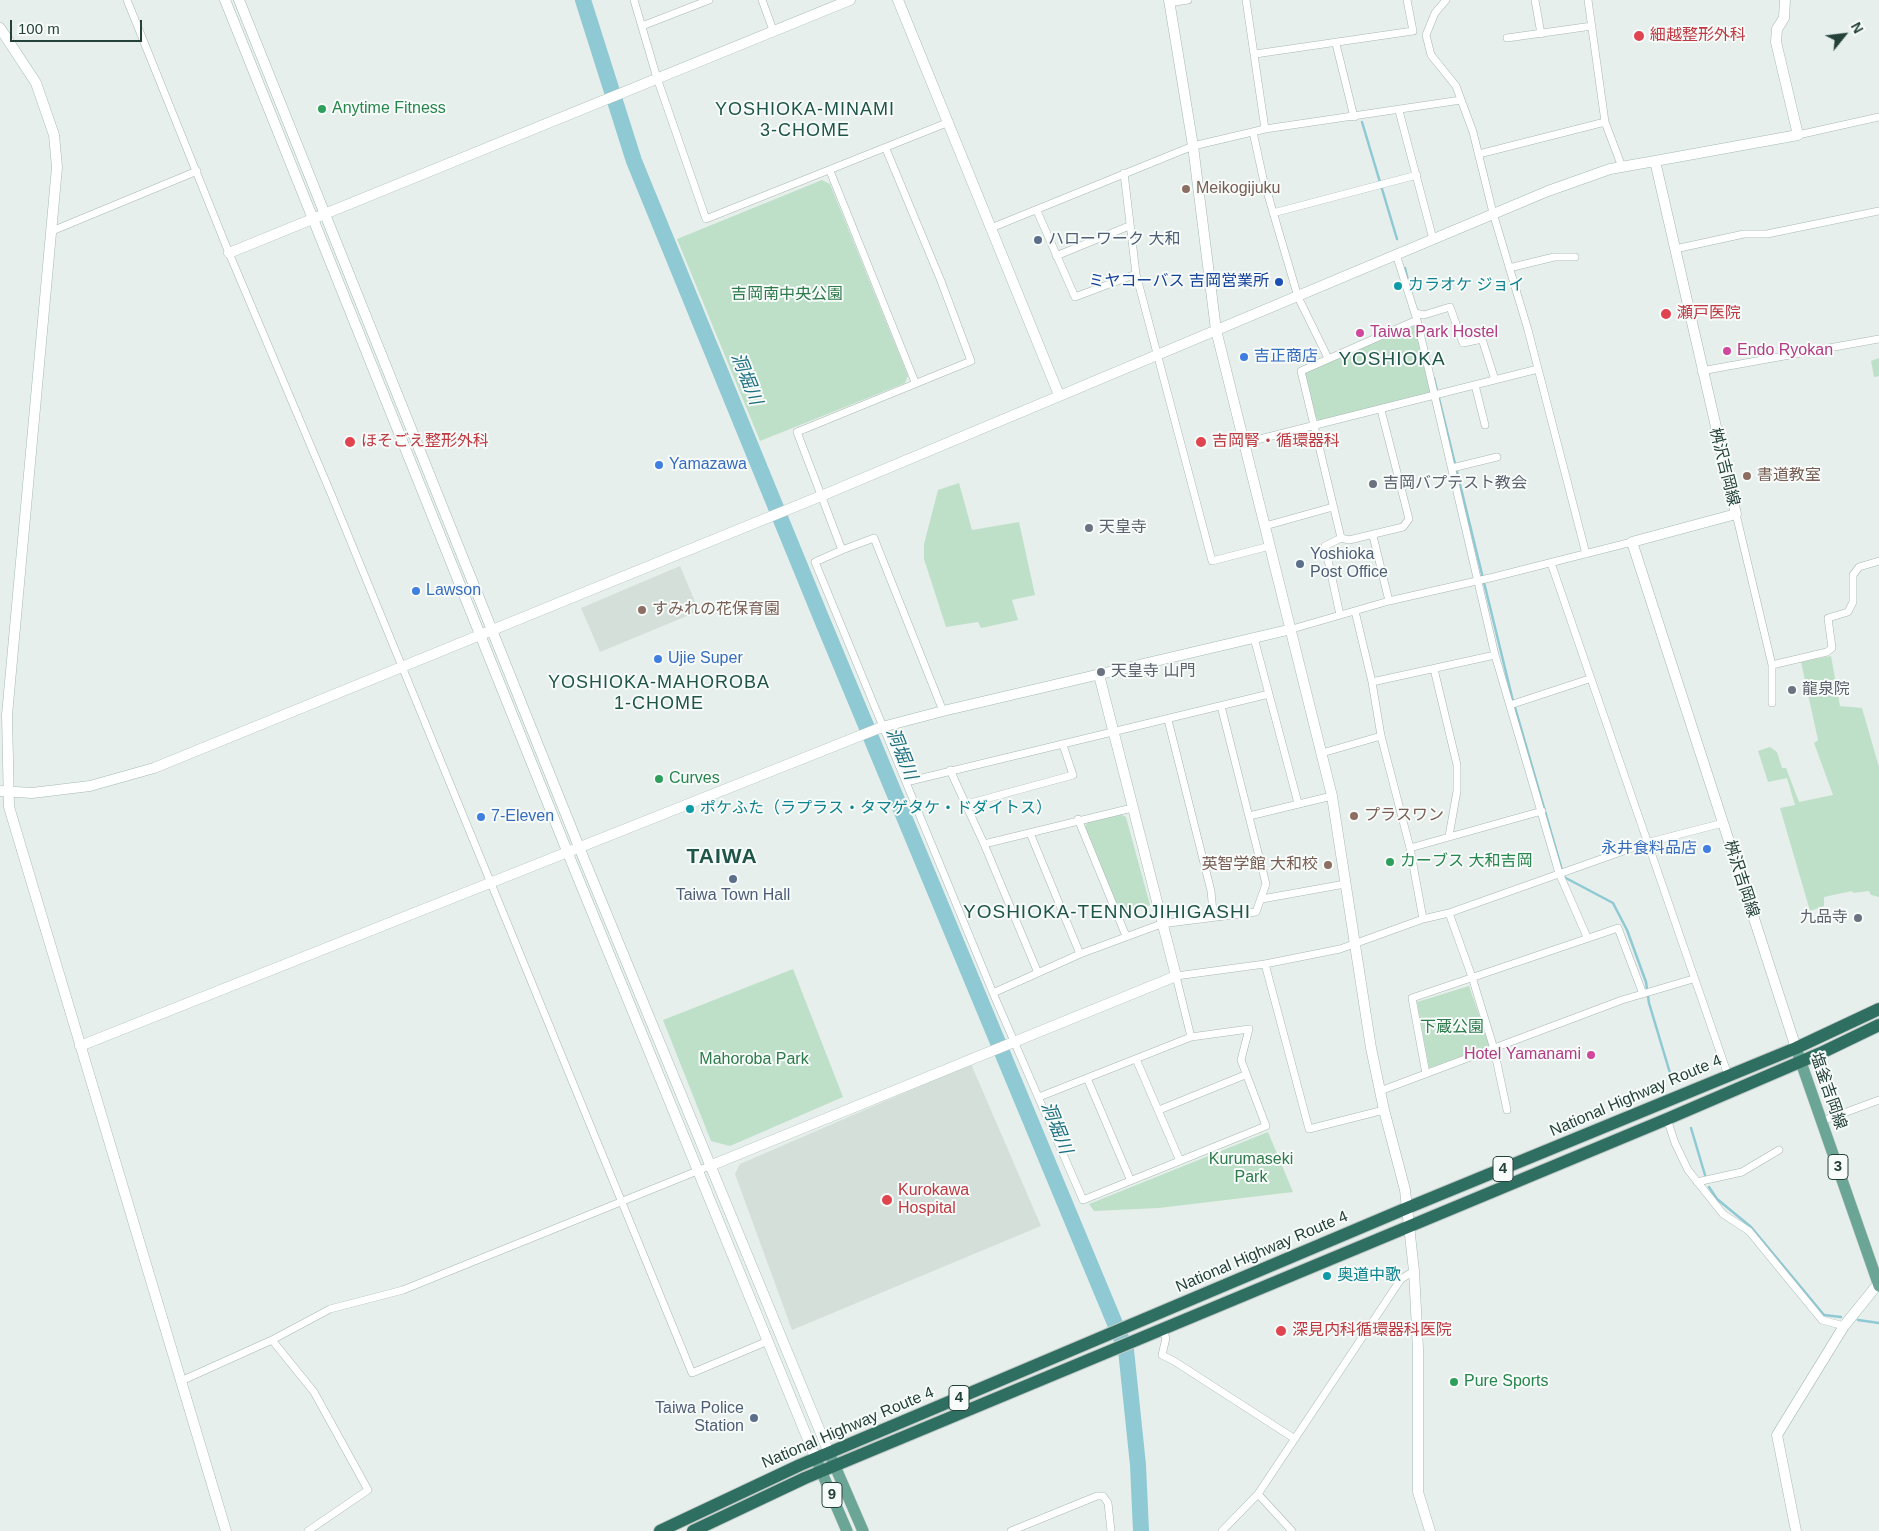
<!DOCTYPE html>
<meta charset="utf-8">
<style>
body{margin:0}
#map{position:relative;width:1879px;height:1531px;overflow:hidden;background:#e6efeb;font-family:Helvetica,sans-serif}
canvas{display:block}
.north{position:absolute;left:1819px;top:10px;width:50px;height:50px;-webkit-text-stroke:4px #f7fbf9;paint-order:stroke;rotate:61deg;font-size:14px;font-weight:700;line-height:20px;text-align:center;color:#24423a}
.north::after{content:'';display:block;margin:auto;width:18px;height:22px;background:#24423a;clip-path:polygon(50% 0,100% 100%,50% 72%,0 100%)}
.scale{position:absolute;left:10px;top:20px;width:132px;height:22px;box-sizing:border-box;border:2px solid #24423a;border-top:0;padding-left:6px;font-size:15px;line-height:18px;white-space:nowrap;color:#24423a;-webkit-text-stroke:4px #f7fbf9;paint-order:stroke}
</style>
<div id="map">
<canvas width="1879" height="1531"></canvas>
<div class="north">N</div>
<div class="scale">100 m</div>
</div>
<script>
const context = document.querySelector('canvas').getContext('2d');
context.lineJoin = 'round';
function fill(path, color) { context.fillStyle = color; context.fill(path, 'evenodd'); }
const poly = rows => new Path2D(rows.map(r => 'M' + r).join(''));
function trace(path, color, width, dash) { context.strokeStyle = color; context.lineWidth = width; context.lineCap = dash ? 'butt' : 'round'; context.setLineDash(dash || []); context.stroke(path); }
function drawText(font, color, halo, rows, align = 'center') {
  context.font = font + ' Helvetica,"Noto Sans JP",sans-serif'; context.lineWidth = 4; context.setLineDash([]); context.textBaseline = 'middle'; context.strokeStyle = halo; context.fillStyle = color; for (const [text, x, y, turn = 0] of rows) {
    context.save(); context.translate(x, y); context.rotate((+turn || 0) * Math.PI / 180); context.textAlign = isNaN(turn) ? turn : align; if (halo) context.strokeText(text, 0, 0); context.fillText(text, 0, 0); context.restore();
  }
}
fill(poly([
 [680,566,699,611,600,652,581,608],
 [971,1064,1041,1226,792,1330,735,1174,740,1164]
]), '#d4dfda');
fill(poly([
 [822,180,830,184,908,376,905,383,760,441,677,239],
 [1416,323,1434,393,1320,421,1314,417,1304,373],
 [1879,358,1879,376,1874,377,1871,361],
 [959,483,972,530,1019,522,1035,595,1012,600,1018,620,981,628,978,622,946,627,924,559,924,544,938,490],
 [1831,656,1840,706,1862,708,1879,767,1879,897,1871,895,1869,891,1853,893,1852,891,1824,897,1824,906,1810,911,1780,808,1795,805,1787,778,1768,782,1758,751,1770,747,1777,752,1782,768,1786,768,1799,802,1833,795,1814,743,1818,740,1801,662],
 [1120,814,1126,817,1150,905,1122,916,1084,829,1087,822],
 [793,969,843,1097,730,1146,711,1141,663,1020],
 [1469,986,1490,1047,1429,1068,1417,1002],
 [1268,1132,1293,1192,1159,1208,1094,1211,1089,1204]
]), '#bfe0c8');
trace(poly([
 [1362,122,1397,239],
 [1405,268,1410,289],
 [1434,378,1512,697,1564,877,1613,903,1627,930,1646,982,1649,1003,1673,1083],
 [1691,1128,1705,1175],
 [1709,1187,1717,1199,1751,1227,1824,1315,1841,1317],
 [1858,1320,1879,1323]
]), '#8ec9d4', 2.5);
trace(poly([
 [583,0,634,161,820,615,1126,1350,1138,1465,1141,1531]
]), '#8ec9d4', 16);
const street = poly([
 [127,0,229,253,332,496,692,1373,768,1341],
 [634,0,657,78,706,219,949,122],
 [762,0,773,30],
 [1246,0,1265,129],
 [1446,0,1435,13,1426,35,1431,55,1456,86,1473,132,1493,213,1528,330,1586,554],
 [1535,0,1541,34],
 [1588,0,1605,122,1622,167],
 [1169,3,1188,0],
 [642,26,709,0],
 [1507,38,1592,26],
 [1336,44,1354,117],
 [1255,54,1413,31,1407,0],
 [1399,111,1433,239],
 [1253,132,1263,178,1298,297,1328,358],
 [1798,135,1879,117],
 [886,149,941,281,971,361,797,432,842,550,874,538,943,711],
 [1479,154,1605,122],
 [830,171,915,382],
 [1124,173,1136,274,1212,561,1270,546],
 [1037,211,1075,297,1136,274],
 [1273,213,1417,175],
 [991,228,1193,146,1265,129,1461,100],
 [52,231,197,171],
 [1675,249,1744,234,1767,234,1879,211],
 [1396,254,1417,320,1495,655,1559,873,1587,937],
 [1056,256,1129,226],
 [1509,268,1554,257,1575,257],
 [1415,313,1424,315,1450,307,1463,343,1482,339,1495,380],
 [1701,371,1879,339],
 [1475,385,1485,425],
 [1381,410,1409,519,1403,527,1349,540,1341,538,1301,371,1417,320],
 [1244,443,1538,369],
 [1452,468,1497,457],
 [1736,514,1772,665,1772,703],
 [1265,526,1333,507],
 [1373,536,1389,601],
 [842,550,815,562,993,993,1083,1200,1266,1126,1241,1060,1249,1029,1191,1037,1039,1097],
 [1551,563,1728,1075],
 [1355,611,1372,682,1381,736,1410,848,1423,919],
 [1340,615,1325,546,1341,538],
 [1292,629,1389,601,1494,577,1632,542],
 [1254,638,1298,803],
 [1772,665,1827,652,1832,648,1828,618,1848,612,1853,602,1853,575,1859,567,1879,561],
 [1434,669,1457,765,1457,791,1449,836],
 [1372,682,1495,655],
 [1510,705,1589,679],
 [1168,720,1211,891,1213,912,1210,917],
 [1322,753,1381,736],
 [950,770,984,844,1038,973],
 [906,782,1269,694],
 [967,804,1073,775,1063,745],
 [1249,816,1332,796],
 [1078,819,1126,936],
 [1030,833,1080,954],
 [984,844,1132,808],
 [1410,848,1542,811],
 [1262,899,1345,884],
 [1449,913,1472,977,1494,1049,1507,1110],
 [1265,964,1309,1129,1384,1110],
 [993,993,1080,954,1161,924,1256,912,1266,884,1221,706],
 [1191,1037,1176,976,1265,964,1340,949,1423,919,1449,913,1646,843,1723,823],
 [1136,1059,1180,1161],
 [1426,1074,1412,998,1618,928,1643,994],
 [1087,1078,1130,1179],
 [1380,1091,1622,1000,1693,979],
 [1159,1110,1245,1075],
 [1667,1119,1675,1143,1688,1170,1723,1214,1749,1231,1822,1320,1844,1326],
 [1822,1121,1879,1100],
 [1697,1182,1742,1172,1779,1150],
 [1162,1328,1166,1338,1162,1355,1174,1361,1295,1439],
 [272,1340,314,1392,368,1490,308,1531],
 [181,1381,272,1340,330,1309,403,1290,712,1165],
 [1258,1494,1292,1531],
 [1011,1531,1097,1496,1103,1496,1108,1503,1111,1531],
 [1222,1531,1258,1494,1401,1279,1414,1271]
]);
const secondary = poly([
 [225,0,567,851,816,1459],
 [239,0,579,847,829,1453],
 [898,0,1059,395],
 [1169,0,1193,146,1216,330,1332,796,1371,1048,1384,1110,1405,1190,1414,1271,1418,1349,1418,1492,1430,1531],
 [1785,0,1784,18,1777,29,1776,42,1798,135,1655,161,1736,514,1632,542,1796,1048],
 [0,28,36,83,54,135,57,167,7,715,9,807,226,1531],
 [229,253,850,0],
 [0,791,32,793,90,786,154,768,821,496,1548,191,1610,169,1655,161],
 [80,1046,882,727,943,711,1292,629],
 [712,1165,1176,976,1099,675],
 [1796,1531,1777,1435,1844,1326,1878,1284]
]);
const primary = poly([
 [1796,1048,1879,1286],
 [831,1457,863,1531],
 [816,1459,847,1531]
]);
const highway = poly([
 [660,1531,800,1465,1407,1208,1796,1048,1879,1009],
 [693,1531,805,1478,1667,1119,1823,1052,1879,1025]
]);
trace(street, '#a8b8b2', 8);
trace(secondary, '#a4bbb3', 11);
trace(primary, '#c2cac8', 12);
trace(highway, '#c2cac8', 14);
trace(street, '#fff', 7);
trace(secondary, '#fff', 10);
trace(primary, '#6aa596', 11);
trace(highway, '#2f6f62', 12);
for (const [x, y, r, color] of [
 [1639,36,6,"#e0444e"],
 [322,109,5,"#2e9e5b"],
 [1186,189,5,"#8d6e63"],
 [1038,240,5,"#5c6f8a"],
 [1279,282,5,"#1a4fb4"],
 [1398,286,5,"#0f9aa8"],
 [1666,314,6,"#e0444e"],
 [1360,333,5,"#d1479c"],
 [1727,351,5,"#d1479c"],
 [1244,357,5,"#3f7fe0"],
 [350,442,6,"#e0444e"],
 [1201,442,6,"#e0444e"],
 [659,465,5,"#3f7fe0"],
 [1747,476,5,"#8d6e63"],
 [1373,484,5,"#6b7280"],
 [1089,528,5,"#6b7280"],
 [1300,564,5,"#5c6f8a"],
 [416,591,5,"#3f7fe0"],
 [642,610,5,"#8d6e63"],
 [658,659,5,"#3f7fe0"],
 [1101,672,5,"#6b7280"],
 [1792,690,5,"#6b7280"],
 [659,779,5,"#2e9e5b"],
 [690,809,5,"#0f9aa8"],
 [1354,816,5,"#8d6e63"],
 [481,817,5,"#3f7fe0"],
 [1707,849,5,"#3f7fe0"],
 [1390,862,5,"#2e9e5b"],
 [1328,865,5,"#8d6e63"],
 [733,879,5,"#5c6f8a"],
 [1858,918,5,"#6b7280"],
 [1591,1055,5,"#d1479c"],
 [887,1200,6,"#e0444e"],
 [1327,1276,5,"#0f9aa8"],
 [1281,1331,6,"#e0444e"],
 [1454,1382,5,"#2e9e5b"],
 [754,1418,5,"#5c6f8a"]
]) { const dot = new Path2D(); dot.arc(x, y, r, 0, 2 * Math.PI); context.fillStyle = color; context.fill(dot); trace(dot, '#f7fbf9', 2); }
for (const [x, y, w] of [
 [1838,1167,20],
 [1503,1169,20],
 [959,1398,20],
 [832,1495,20]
]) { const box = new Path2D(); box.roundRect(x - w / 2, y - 12.5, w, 25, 4); context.fillStyle = '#f7fbf9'; context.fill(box); trace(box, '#24423a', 1); }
drawText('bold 15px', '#24423a', null, [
 ["3",1838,1167],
 ["4",1503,1169],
 ["4",959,1398],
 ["9",832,1495]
]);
drawText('16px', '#be3a42', '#f7fbf9', [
 ["細越整形外科",1650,36],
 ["瀬戸医院",1677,314],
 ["ほそごえ整形外科",361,442],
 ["吉岡腎・循環器科",1212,442],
 ["Kurokawa",898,1191],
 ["Hospital",898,1209],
 ["深見内科循環器科医院",1292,1331]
], 'left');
drawText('16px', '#27864d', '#f7fbf9', [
 ["Anytime Fitness",332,109],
 ["Curves",669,779],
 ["カーブス 大和吉岡",1400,862],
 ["Pure Sports",1464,1382]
], 'left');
drawText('16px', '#785e54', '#f7fbf9', [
 ["Meikogijuku",1196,189],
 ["書道教室",1757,476],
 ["すみれの花保育園",652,610],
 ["プラスワン",1364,816],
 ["英智学館 大和校",1318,865,"right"]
], 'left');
drawText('16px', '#4e5e75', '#f7fbf9', [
 ["ハローワーク 大和",1048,240],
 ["Yoshioka",1310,555],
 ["Post Office",1310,573],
 ["Taiwa Town Hall",733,896,"center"],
 ["Taiwa Police",744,1409,"right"],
 ["Station",744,1427,"right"]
], 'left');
drawText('16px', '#164399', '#f7fbf9', [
 ["ミヤコーバス 吉岡営業所",1269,282]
], 'right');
drawText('16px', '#0d838f', '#f7fbf9', [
 ["カラオケ ジョイ",1408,286],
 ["ポケふた（ラプラス・タマゲタケ・ドダイトス）",700,809],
 ["奥道中歌",1337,1276]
], 'left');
drawText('16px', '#2d7a4b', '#f7fbf9', [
 ["吉岡南中央公園",787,295],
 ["下蔵公園",1452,1028],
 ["Mahoroba Park",754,1060],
 ["Kurumaseki",1251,1160],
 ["Park",1251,1178]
]);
drawText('16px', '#b23c85', '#f7fbf9', [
 ["Taiwa Park Hostel",1370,333],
 ["Endo Ryokan",1737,351],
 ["Hotel Yamanami",1581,1055,"right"]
], 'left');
drawText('16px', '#366cbe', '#f7fbf9', [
 ["吉正商店",1254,357],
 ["Yamazawa",669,465],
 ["Lawson",426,591],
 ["Ujie Super",668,659],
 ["7-Eleven",491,817],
 ["永井食料品店",1697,849,"right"]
], 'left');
drawText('16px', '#24423a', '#f7fbf9', [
 ["桝沢吉岡線",1724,467,76],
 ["桝沢吉岡線",1741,879,72],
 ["塩釜吉岡線",1828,1091,71],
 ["National Highway Route 4",1636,1096,-23],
 ["National Highway Route 4",1262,1252,-23],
 ["National Highway Route 4",848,1428,-23]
]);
drawText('16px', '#5b616d', '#f7fbf9', [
 ["吉岡バプテスト教会",1383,484],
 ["天皇寺",1099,528],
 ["天皇寺 山門",1111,672],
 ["龍泉院",1802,690],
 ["九品寺",1848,918,"right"]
], 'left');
context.letterSpacing = '1px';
drawText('18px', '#1f5548', '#f7fbf9', [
 ["YOSHIOKA-MINAMI",805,110],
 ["3-CHOME",805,131],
 ["YOSHIOKA-MAHOROBA",659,683],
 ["1-CHOME",659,704]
]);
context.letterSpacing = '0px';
drawText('italic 18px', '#1c6f80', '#f7fbf9', [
 ["洞堀川",746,379,68],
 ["洞堀川",901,754,68],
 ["洞堀川",1056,1128,68]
]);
context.letterSpacing = '1px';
drawText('19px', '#1f5548', '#f7fbf9', [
 ["YOSHIOKA",1392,360],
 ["YOSHIOKA-TENNOJIHIGASHI",1107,913]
]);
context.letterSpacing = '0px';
context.letterSpacing = '1px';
drawText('bold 21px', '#1f5548', '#f7fbf9', [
 ["TAIWA",722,857]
]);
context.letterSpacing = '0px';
</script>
